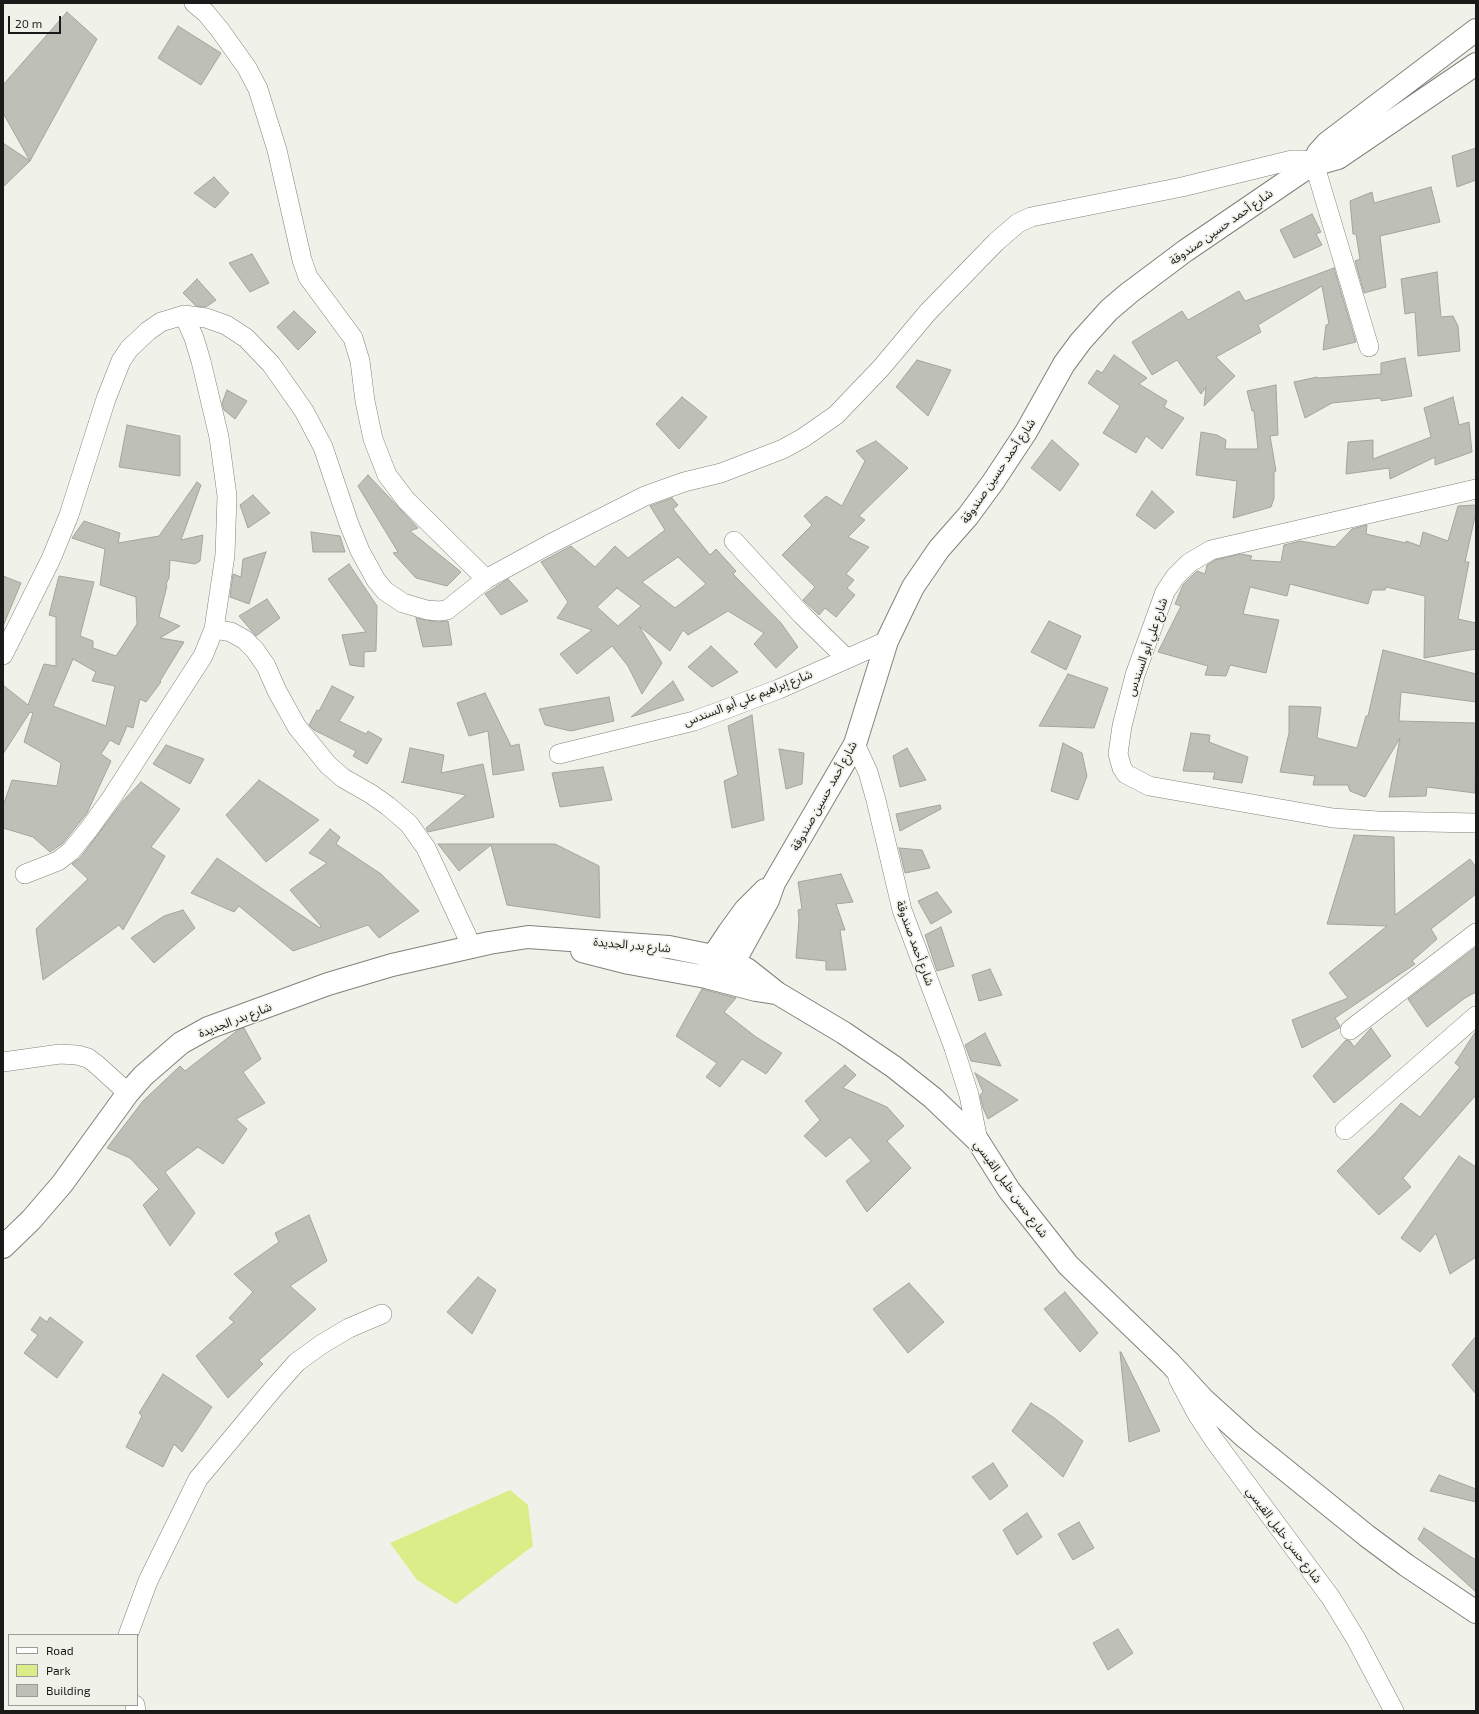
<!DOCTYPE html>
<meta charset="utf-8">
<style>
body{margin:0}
#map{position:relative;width:1479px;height:1714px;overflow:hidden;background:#f0f2ea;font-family:"Exo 2",sans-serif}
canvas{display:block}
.frame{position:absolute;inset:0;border:4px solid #1a1b18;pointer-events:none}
.legend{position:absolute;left:8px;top:1634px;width:130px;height:72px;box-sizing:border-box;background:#f0f2ea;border:1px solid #9a9c96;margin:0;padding:5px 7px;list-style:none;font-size:12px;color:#1a1b18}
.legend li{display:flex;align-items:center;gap:8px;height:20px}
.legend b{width:20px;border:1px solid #9a9c96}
.scale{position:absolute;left:8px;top:16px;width:53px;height:18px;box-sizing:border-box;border:2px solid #1a1b18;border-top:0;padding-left:5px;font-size:12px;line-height:14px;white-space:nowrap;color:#1a1b18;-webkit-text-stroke:3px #f0f2ea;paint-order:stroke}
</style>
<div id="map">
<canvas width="1479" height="1714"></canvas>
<div class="frame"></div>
<ul class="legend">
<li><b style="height:5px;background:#fff"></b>Road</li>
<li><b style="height:11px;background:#daed88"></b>Park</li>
<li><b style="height:11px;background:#bec0b8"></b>Building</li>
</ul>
<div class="scale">20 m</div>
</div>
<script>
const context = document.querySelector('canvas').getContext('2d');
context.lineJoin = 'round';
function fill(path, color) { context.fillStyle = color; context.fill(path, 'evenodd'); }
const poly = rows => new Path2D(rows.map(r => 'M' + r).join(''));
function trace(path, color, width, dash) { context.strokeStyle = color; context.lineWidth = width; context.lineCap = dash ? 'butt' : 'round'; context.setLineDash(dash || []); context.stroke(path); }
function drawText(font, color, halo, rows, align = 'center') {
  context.font = font + ' "Exo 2","Noto Sans Arabic",sans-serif'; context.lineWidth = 3.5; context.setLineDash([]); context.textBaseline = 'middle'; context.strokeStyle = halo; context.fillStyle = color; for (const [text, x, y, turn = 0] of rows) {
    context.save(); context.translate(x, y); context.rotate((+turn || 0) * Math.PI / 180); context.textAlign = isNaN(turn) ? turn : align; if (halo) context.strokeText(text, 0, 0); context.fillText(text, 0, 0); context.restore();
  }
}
fill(poly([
 [510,1490,528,1505,533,1546,456,1604,417,1580,390,1543]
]), '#daed88');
const building = poly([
 [67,12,97,39,30,161,3,113,3,85,67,12],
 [178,26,221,53,201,85,158,58,178,26],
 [3,143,30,161,3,187,3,143],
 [1476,148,1476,180,1457,187,1452,156,1476,148],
 [214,177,229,193,215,208,194,193,214,177],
 [1431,187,1440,222,1380,236,1386,287,1364,293,1355,261,1360,259,1356,234,1353,234,1350,201,1372,192,1374,203,1431,187],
 [1312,214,1321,232,1316,234,1322,245,1294,258,1280,230,1312,214],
 [252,254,269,283,250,292,229,263,252,254],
 [1334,268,1356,342,1323,350,1326,325,1329,324,1322,286,1258,325,1261,332,1216,357,1235,376,1204,406,1206,387,1201,394,1177,360,1152,375,1132,342,1182,311,1188,320,1239,291,1245,301,1334,268],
 [1437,272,1441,317,1453,316,1458,326,1460,351,1418,356,1415,312,1405,314,1401,279,1437,272],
 [197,279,216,300,206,307,196,306,183,293,197,279],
 [294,311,316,332,298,350,277,327,294,311],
 [1114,355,1147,378,1139,384,1167,401,1164,407,1184,418,1162,449,1146,436,1136,453,1103,433,1120,406,1088,383,1097,370,1102,373,1114,355],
 [1405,358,1412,396,1381,401,1381,398,1332,403,1305,418,1294,382,1317,377,1318,378,1381,374,1381,363,1405,358],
 [917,360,951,370,928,416,896,387,917,360],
 [1276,385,1278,435,1270,436,1276,471,1274,472,1274,498,1271,507,1233,518,1237,481,1196,475,1201,432,1217,435,1226,440,1225,449,1258,449,1254,411,1252,411,1247,391,1276,385],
 [227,390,247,401,235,419,224,410,222,403,227,390],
 [682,397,707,417,679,449,656,424,682,397],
 [1453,397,1459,425,1469,422,1472,452,1435,465,1435,457,1390,479,1389,468,1346,474,1348,442,1373,440,1373,459,1431,437,1424,408,1453,397],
 [127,425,180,436,180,476,119,467,127,425],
 [1052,440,1079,464,1060,491,1031,468,1052,440],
 [876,441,908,468,859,516,865,520,848,537,869,547,846,574,854,580,847,588,855,595,836,617,825,608,819,615,803,600,815,587,782,555,812,525,804,516,826,496,842,506,865,461,856,451,876,441],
 [368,475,418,528,410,531,461,572,447,586,416,578,393,553,398,552,358,486,368,475],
 [197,482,201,485,181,540,203,535,200,561,195,564,170,560,169,578,166,584,167,586,159,617,180,626,160,638,184,642,160,681,161,682,146,702,140,699,133,728,127,726,119,745,110,740,101,754,111,761,87,813,63,843,50,852,33,837,3,828,3,806,12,780,57,786,61,763,24,742,33,713,30,712,3,754,3,685,28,705,44,664,56,666,56,617,49,615,59,576,94,582,80,636,93,641,93,648,116,656,137,624,136,597,100,585,105,549,72,538,84,521,120,533,118,543,159,536,197,482],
 [73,659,96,672,92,681,115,686,106,726,53,706,73,659],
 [1152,491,1174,512,1155,529,1136,515,1152,491],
 [253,495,270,513,248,528,240,505,253,495],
 [672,498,678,505,673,509,710,555,716,549,736,571,733,574,781,623,798,647,776,668,754,644,764,633,728,611,688,635,683,630,670,651,639,626,662,663,642,694,628,666,612,646,577,674,560,654,592,630,557,618,568,602,541,562,571,546,595,567,615,546,628,558,665,530,650,506,672,498],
 [678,557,706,584,675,608,642,582,678,557],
 [617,588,641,606,618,626,597,607,617,588],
 [1476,505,1476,512,1465,562,1469,562,1458,619,1476,623,1476,649,1424,658,1425,596,1386,587,1385,590,1372,590,1368,604,1290,584,1287,596,1250,587,1243,614,1279,620,1266,673,1230,665,1226,676,1205,675,1208,666,1158,652,1181,606,1175,604,1183,585,1197,571,1205,574,1207,565,1215,560,1241,554,1252,556,1250,560,1281,562,1284,545,1300,541,1335,547,1352,529,1367,525,1366,534,1406,543,1406,541,1420,546,1423,532,1448,541,1458,506,1476,505],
 [311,532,340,536,345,552,313,552,311,532],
 [266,552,249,604,230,597,233,574,241,577,243,559,266,552],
 [349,564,377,606,376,651,364,652,364,667,350,665,342,635,366,632,328,579,349,564],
 [3,576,21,583,3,626,3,576],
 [508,579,528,601,501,615,485,594,508,579],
 [267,599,280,618,256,636,239,616,267,599],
 [416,618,438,622,448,621,452,645,423,647,416,618],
 [1049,621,1081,636,1066,670,1031,652,1049,621],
 [711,646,738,672,712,687,688,667,711,646],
 [1383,650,1476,674,1476,702,1401,692,1399,721,1476,723,1475,793,1427,787,1426,796,1389,797,1400,738,1365,797,1350,791,1348,785,1313,785,1315,776,1280,772,1289,733,1289,706,1321,707,1317,738,1357,748,1366,716,1368,716,1383,650],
 [1068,674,1108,688,1094,728,1039,726,1068,674],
 [673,681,684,700,631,717,673,681],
 [332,686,354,697,339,721,366,734,368,731,382,739,367,764,353,756,356,751,314,730,309,725,317,710,319,711,332,686],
 [485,693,511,746,519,744,524,770,493,775,488,731,469,736,457,703,485,693],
 [609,697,614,721,571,731,545,725,539,709,609,697],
 [752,715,764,820,732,828,724,781,738,775,728,726,752,715],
 [1191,733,1210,735,1209,742,1248,757,1242,783,1213,779,1215,772,1183,771,1191,733],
 [1063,743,1082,753,1087,776,1078,800,1051,791,1063,743],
 [166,745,204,759,190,784,153,764,166,745],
 [410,748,444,755,441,773,483,764,494,817,428,832,426,828,466,795,401,782,403,782,410,748],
 [907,748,926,780,900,787,893,756,907,748],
 [779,749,804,753,802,784,786,789,779,749],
 [603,767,612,800,560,807,552,773,603,767],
 [259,780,319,820,266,862,226,815,259,780],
 [141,782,180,809,151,847,165,856,123,930,119,925,43,980,36,929,88,879,72,864,80,858,123,801,141,782],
 [940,805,941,809,900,831,896,814,940,805],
 [330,829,340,837,336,844,381,874,419,911,379,938,368,925,293,951,239,906,234,912,191,893,217,858,320,928,321,926,290,890,327,863,309,853,330,829],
 [1354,835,1394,837,1395,915,1470,859,1476,867,1476,894,1431,929,1437,939,1412,961,1415,964,1335,1018,1340,1026,1339,1028,1302,1048,1292,1020,1348,998,1329,973,1387,926,1327,924,1354,835],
 [438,844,555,844,599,866,600,918,507,905,491,845,459,871,438,844],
 [899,848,922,850,930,868,905,873,899,848],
 [841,874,853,902,836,904,845,930,840,930,846,970,826,970,826,961,796,958,799,919,798,910,802,909,798,882,841,874],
 [937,892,952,912,931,924,918,901,937,892],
 [183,910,195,928,154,963,131,938,164,916,183,910],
 [941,927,954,966,937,971,925,935,941,927],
 [1476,947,1476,992,1465,998,1427,1027,1408,999,1476,947],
 [990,969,1002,995,979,1001,972,975,990,969],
 [702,989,736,998,724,1012,756,1037,782,1053,766,1074,742,1059,720,1087,706,1077,717,1063,676,1036,702,989],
 [244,1028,261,1059,243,1072,265,1103,236,1119,247,1129,223,1164,198,1147,165,1172,195,1213,170,1246,143,1205,159,1189,130,1158,107,1148,143,1101,180,1066,185,1071,238,1030,244,1028],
 [1371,1028,1391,1056,1334,1103,1313,1076,1346,1040,1350,1041,1354,1047,1371,1028],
 [1476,1031,1476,1095,1403,1178,1411,1187,1379,1215,1337,1171,1376,1132,1401,1103,1420,1117,1460,1067,1455,1063,1476,1031],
 [985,1033,1001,1066,971,1061,965,1045,985,1033],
 [845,1065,856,1075,843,1088,887,1107,904,1126,887,1141,911,1168,867,1212,846,1181,871,1161,850,1137,826,1157,804,1136,820,1120,805,1101,845,1065],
 [975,1073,1018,1100,988,1119,983,1108,980,1095,983,1092,975,1073],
 [1459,1156,1476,1167,1476,1257,1450,1274,1436,1233,1420,1252,1401,1238,1459,1156],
 [309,1215,327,1261,290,1286,316,1309,259,1360,263,1364,228,1398,196,1356,234,1322,229,1318,253,1292,234,1274,279,1242,275,1233,309,1215],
 [478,1277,496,1290,472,1334,447,1312,478,1277],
 [909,1283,944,1322,908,1353,873,1309,909,1283],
 [1065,1292,1098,1333,1080,1352,1044,1309,1065,1292],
 [40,1317,47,1322,50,1317,83,1342,57,1378,24,1353,38,1335,31,1330,40,1317],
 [1476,1336,1476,1394,1452,1365,1476,1336],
 [1120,1352,1121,1352,1160,1431,1129,1442,1120,1352],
 [163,1374,212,1407,182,1452,174,1444,163,1467,126,1447,142,1416,139,1413,163,1374],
 [1031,1403,1053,1417,1083,1441,1063,1477,1012,1431,1031,1403],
 [993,1463,1008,1486,990,1500,972,1477,993,1463],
 [1439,1475,1476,1489,1476,1502,1430,1491,1439,1475],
 [1027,1513,1042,1537,1017,1555,1003,1530,1027,1513],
 [1079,1522,1094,1548,1073,1560,1058,1534,1079,1522],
 [1424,1528,1476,1560,1476,1592,1418,1539,1424,1528],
 [1118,1629,1133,1653,1108,1670,1093,1643,1118,1629]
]);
fill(building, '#bec0b8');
trace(building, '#a3a59d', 1);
const minor = poly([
 [194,3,206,13,220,30,247,68,258,89,277,150,302,260,308,277,353,338,360,361,365,401,373,439,387,475,406,500,486,579],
 [1476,489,1211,550,1189,563,1175,577,1165,592,1135,675,1122,726,1118,754,1122,768,1126,774,1149,786,1333,818,1378,821,1476,823],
 [734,541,802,615,846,658],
 [214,629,231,632,245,640,255,650,266,666,277,691,297,727,328,765,343,778,371,794,388,806,409,824,426,848,472,947],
 [3,655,51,559,69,515,106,399,121,361,129,349,148,331,161,322,184,315,206,318,226,325,246,338,271,364,304,411,323,447,349,524,360,551,376,580,385,591,403,603,427,610,439,611,447,610,486,579,550,544,645,496,684,482,721,473,783,449,803,438,836,415,881,368,928,312,996,242,1018,223,1031,217,1182,187,1292,160,1303,160,1314,163,1369,347],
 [855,744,868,772,876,800,902,910,954,1048,969,1095,978,1141],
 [559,754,694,721,779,689,887,641],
 [25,874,58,861,71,851,89,829,112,797,203,656,214,629,225,555,227,496,219,437,201,361,194,338,184,315],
 [1350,1030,1476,933],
 [3,1062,60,1054,77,1055,88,1058,96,1064,128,1093],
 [1345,1130,1476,1016],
 [1178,1378,1197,1414,1214,1440,1331,1598,1356,1639,1394,1711],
 [128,1635,148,1581,198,1479,273,1389,297,1362,322,1344,349,1328,382,1314],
 [135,1705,136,1711]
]);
const major = poly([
 [1314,163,1324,162,1338,158,1476,64],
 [582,951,629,963,706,977,756,990,775,993],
 [708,970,713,956,729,932,745,910,765,890],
 [728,982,734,962,768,900,774,883,855,744,887,641,913,587,939,549,968,516,993,482,1026,432,1064,364,1081,341,1109,310,1129,293,1185,251,1314,163,1318,153,1327,143,1476,30],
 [3,1247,31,1220,62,1184,128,1093,143,1076,181,1043,208,1028,328,984,392,965,489,943,528,937,669,947,713,956,734,962,748,970,777,993,844,1033,894,1067,933,1098,978,1141,1009,1190,1068,1265,1170,1363,1204,1400,1246,1438,1367,1536,1406,1565,1476,1612]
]);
trace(minor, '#81837b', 20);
trace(major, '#81837b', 24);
trace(minor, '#fff', 19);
trace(major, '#fff', 22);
drawText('12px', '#1a1b18', '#f0f2ea', [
 ["شارع أحمد حسين صندوقة",1221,227,-35],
 ["شارع أحمد حسين صندوقة",998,471,-56],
 ["شارع علي أبو السندس",1147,647,-71],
 ["شارع إبراهيم علي أبو السندس",748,698,-21],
 ["شارع أحمد حسين صندوقة",824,796,-61],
 ["شارع أحمد صندوقة",915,943,70],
 ["شارع بدر الجديدة",632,945,5],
 ["شارع بدر الجديدة",235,1020,-21],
 ["شارع حسن خليل القيسي",1011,1189,54],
 ["شارع حسن خليل القيسي",1284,1535,53]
]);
</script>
